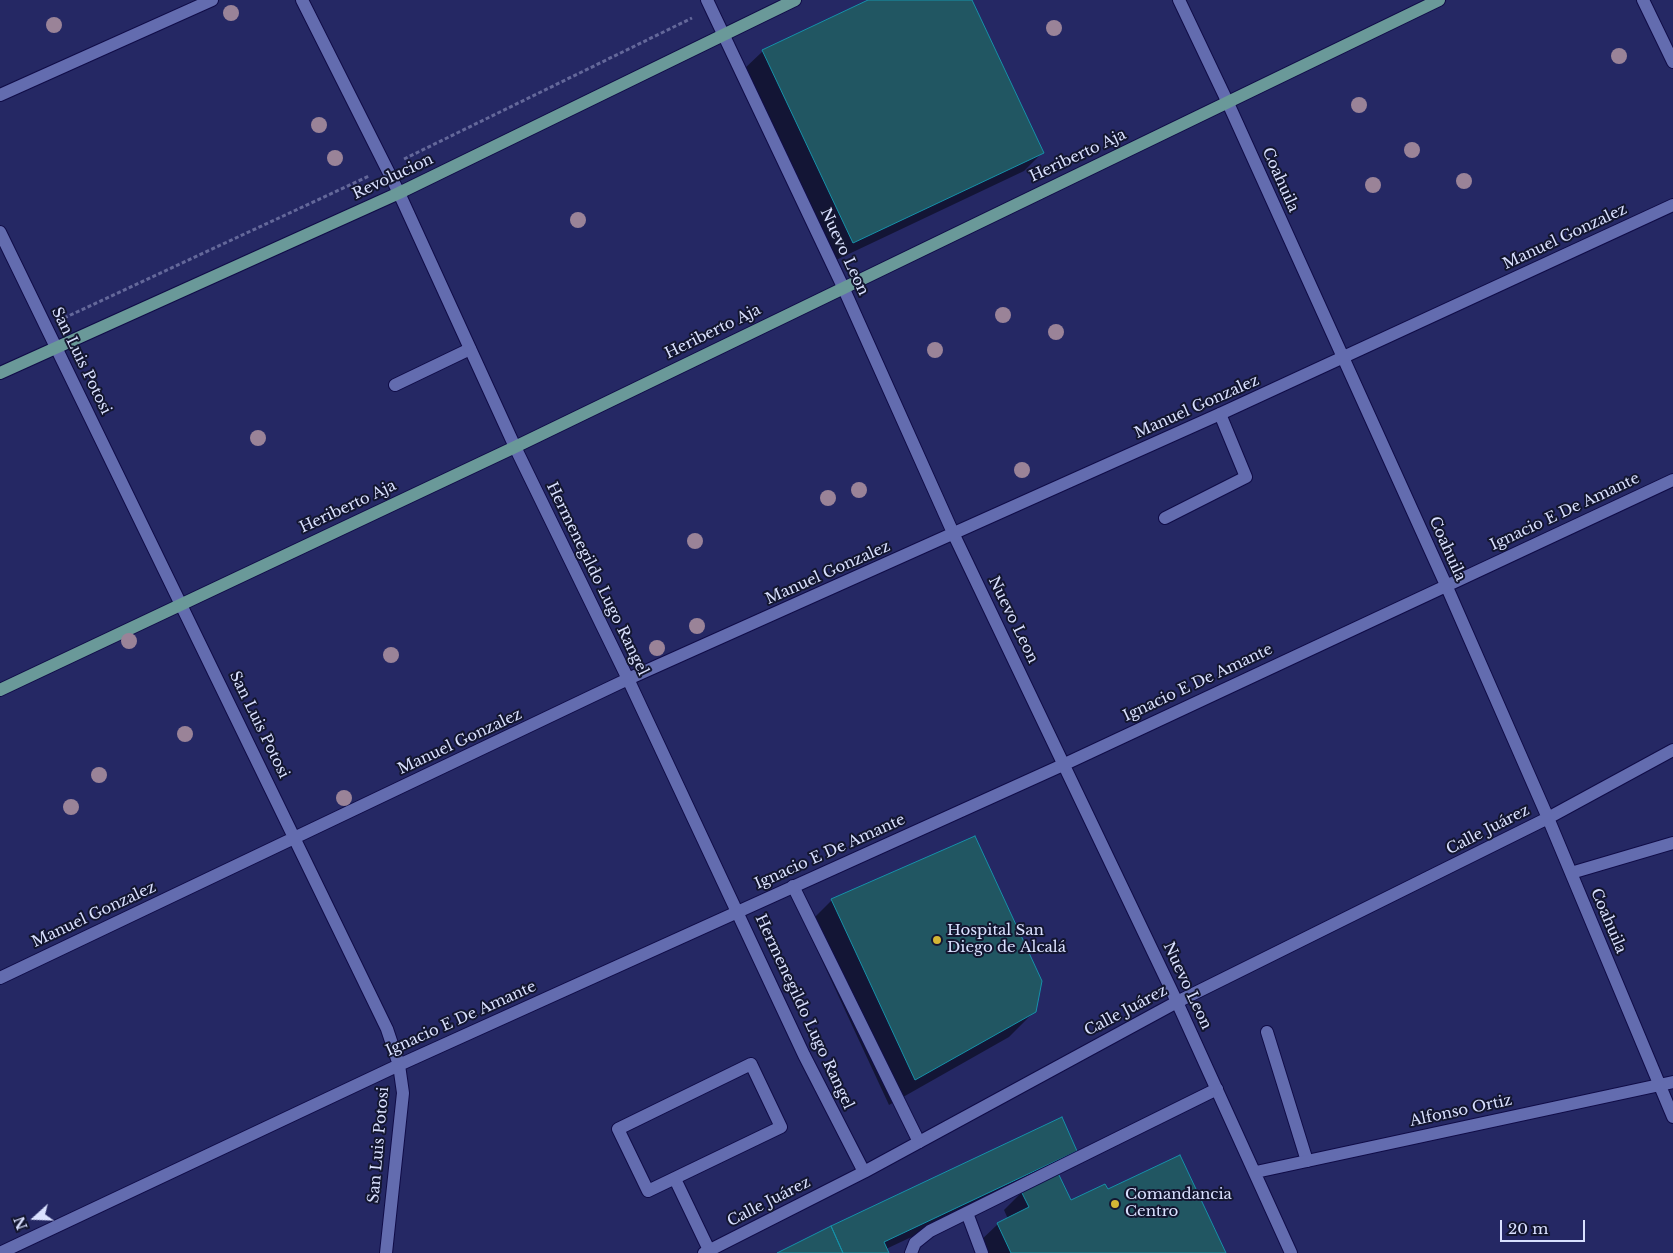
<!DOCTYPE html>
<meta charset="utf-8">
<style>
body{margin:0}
#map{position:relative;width:1673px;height:1253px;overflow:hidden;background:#252864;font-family:"Libre Baskerville",serif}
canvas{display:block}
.north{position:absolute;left:10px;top:1193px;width:50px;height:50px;-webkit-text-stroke:4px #131630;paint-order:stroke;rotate:250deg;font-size:14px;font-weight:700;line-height:20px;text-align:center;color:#dae1ff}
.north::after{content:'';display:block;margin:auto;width:18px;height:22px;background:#dae1ff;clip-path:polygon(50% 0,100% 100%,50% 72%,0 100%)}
.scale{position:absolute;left:1500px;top:1220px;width:85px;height:22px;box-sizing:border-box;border:2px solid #dae1ff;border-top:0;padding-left:6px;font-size:15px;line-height:18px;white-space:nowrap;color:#dae1ff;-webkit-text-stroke:4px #131630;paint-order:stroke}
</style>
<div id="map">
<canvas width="1673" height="1253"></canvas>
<div class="north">N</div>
<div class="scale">20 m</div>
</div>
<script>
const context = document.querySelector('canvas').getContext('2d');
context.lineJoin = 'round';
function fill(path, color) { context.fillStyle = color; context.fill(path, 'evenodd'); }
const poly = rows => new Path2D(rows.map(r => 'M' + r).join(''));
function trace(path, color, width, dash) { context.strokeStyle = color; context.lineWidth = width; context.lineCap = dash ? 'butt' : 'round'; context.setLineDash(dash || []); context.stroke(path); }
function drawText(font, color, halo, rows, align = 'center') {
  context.font = font + ' "Libre Baskerville",serif'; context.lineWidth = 4; context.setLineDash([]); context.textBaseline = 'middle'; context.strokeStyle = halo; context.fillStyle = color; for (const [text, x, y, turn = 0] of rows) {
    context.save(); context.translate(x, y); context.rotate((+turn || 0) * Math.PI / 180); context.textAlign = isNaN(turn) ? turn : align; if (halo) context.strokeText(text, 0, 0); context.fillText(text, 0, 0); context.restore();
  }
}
fill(poly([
 [871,0,970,0,1042,153,1024,171,834,261,744,69,763,51],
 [832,900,1035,1011,1009,1037,889,1105,806,926],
 [1076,1150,1058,1168,886,1249,888,1253,779,1253],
 [1107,1191,1225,1253,985,1253,979,1242,998,1224,1008,1219,1004,1210,1022,1192,1070,1202]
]), '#0007');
const building = poly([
 [868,0,972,0,1044,153,853,243,762,50,868,0],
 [975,836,1042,981,1036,1012,915,1080,831,899,975,836],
 [1062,1117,1077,1151,884,1242,889,1253,843,1253,831,1226,1062,1117],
 [1180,1155,1226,1253,1011,1253,997,1223,1029,1207,1021,1191,1058,1173,1071,1200,1105,1184,1108,1189,1180,1155],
 [831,1226,843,1253,777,1253,831,1226]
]);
fill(building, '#215662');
trace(building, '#1691a9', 1);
const service = poly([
 [395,385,470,349],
 [1165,518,1246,477,1220,414],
 [793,886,919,1142],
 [1267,1032,1307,1161],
 [751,1064,781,1127,648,1191,618,1129,751,1064],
 [675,1179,709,1250],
 [967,1213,982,1253],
 [911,1253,915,1243,930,1231,1217,1089]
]);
const minor = poly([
 [302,0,399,193,515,447,628,679,804,1055,864,1172],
 [707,0,843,287,954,535,1177,1002,1291,1253],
 [1179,0,1228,103,1446,585,1548,818,1673,1117],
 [1643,0,1673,62],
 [0,95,212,0],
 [0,232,387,1029,399,1065,403,1093,386,1253],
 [1571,873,1673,843],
 [0,978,628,679,1220,414,1673,205],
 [1256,1172,1673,1082],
 [0,1253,399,1065,1065,764,1673,480],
 [704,1253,864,1172,1177,1002,1548,818,1673,750]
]);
const primary = poly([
 [0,373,399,193,795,0],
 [0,690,515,447,1439,0]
]);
trace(service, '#100c47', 14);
trace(minor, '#100c47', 14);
trace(primary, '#100c47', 14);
trace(poly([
 [404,159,692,18],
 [64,318,369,176]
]), '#64689a', 3, [4, 2.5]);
trace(service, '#636caf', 12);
trace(minor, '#636caf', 12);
trace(primary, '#6a9999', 12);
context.fillStyle = '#9a8398';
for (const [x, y] of [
 [231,13],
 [54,25],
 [1054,28],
 [1619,56],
 [1359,105],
 [319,125],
 [1412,150],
 [335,158],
 [1464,181],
 [1373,185],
 [578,220],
 [1003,315],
 [1056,332],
 [935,350],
 [258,438],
 [1022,470],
 [859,490],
 [828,498],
 [695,541],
 [697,626],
 [129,641],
 [657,648],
 [391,655],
 [185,734],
 [99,775],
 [344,798],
 [71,807]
]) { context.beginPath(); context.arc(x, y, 8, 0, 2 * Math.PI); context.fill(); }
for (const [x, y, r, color] of [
 [937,940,5,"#d3b635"],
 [1115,1204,5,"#d3b635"]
]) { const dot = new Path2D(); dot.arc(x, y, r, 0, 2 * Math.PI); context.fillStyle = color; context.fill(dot); trace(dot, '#131630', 2); }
drawText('15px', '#dae1ff', '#131630', [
 ["Heriberto Aja",1078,156,-25],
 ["Revolucion",393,177,-25],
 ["Coahuila",1280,180,66],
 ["Manuel Gonzalez",1565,237,-25],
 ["Nuevo Leon",844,252,65],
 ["Heriberto Aja",713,332,-26],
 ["San Luis Potosi",81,361,64],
 ["Manuel Gonzalez",1197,407,-24],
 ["Heriberto Aja",348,507,-25],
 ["Ignacio E De Amante",1565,512,-25],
 ["Coahuila",1447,549,66],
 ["Manuel Gonzalez",828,573,-24],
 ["Hermenegildo Lugo Rangel",597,579,64],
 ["Nuevo Leon",1013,620,64],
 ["Ignacio E De Amante",1198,683,-25],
 ["San Luis Potosi",259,725,64],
 ["Manuel Gonzalez",460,742,-25],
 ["Calle Juárez",1488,830,-27],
 ["Ignacio E De Amante",830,852,-24],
 ["Manuel Gonzalez",94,915,-25],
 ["Coahuila",1608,921,67],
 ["Nuevo Leon",1187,986,65],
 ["Calle Juárez",1126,1011,-28],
 ["Hermenegildo Lugo Rangel",804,1012,65],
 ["Ignacio E De Amante",461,1019,-24],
 ["Alfonso Ortiz",1461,1111,-12],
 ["San Luis Potosi",379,1145,-85],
 ["Calle Juárez",769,1202,-27]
]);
drawText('15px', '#dae1ff', '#131630', [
 ["Hospital San",947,931],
 ["Diego de Alcalá",947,948],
 ["Comandancia",1125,1195],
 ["Centro",1125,1212]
], 'left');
</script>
